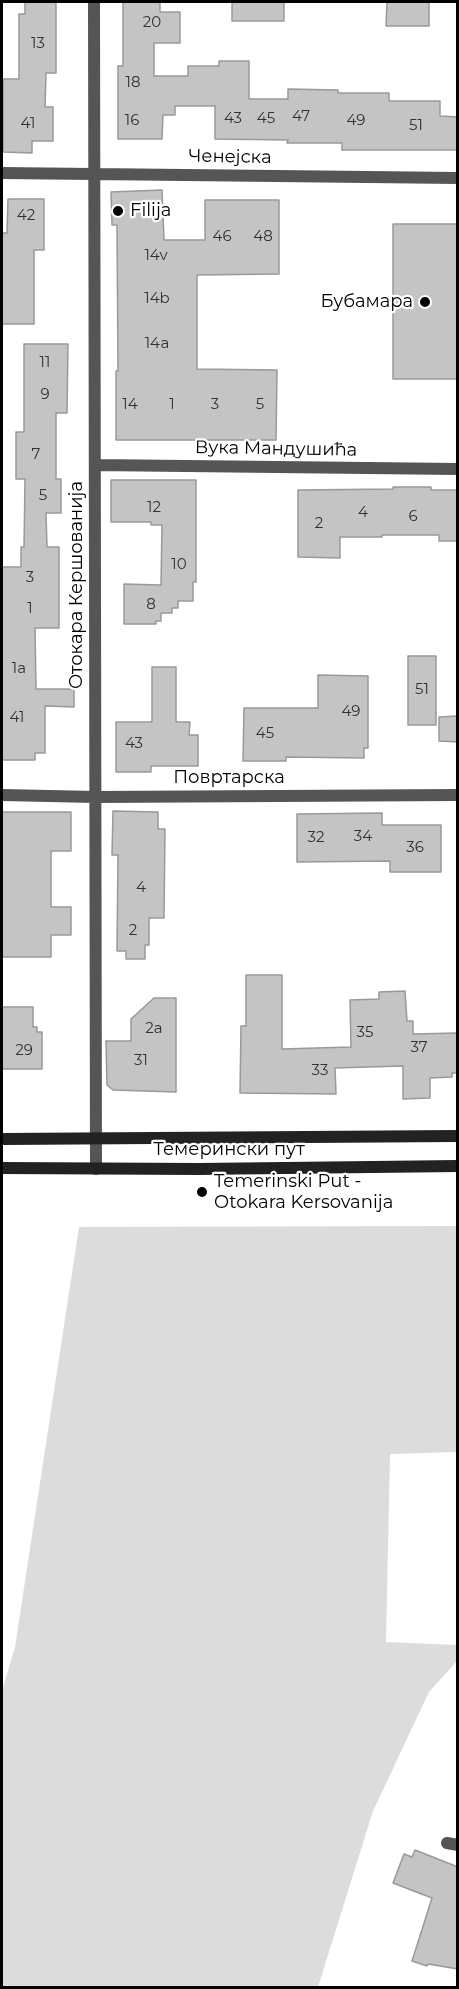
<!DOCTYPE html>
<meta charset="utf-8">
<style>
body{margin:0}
#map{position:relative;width:459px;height:1989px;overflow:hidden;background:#fff;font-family:Montserrat,sans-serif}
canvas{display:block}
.frame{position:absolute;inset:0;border:3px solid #000;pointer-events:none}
</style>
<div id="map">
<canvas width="459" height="1989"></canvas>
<div class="frame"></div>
</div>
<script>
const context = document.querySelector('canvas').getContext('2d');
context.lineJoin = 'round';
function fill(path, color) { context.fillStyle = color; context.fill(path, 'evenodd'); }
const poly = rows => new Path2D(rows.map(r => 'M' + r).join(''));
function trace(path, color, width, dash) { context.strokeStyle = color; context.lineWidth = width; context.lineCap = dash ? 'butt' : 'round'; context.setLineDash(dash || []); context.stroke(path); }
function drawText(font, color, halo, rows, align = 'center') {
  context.font = font + ' Montserrat,sans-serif'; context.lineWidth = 4.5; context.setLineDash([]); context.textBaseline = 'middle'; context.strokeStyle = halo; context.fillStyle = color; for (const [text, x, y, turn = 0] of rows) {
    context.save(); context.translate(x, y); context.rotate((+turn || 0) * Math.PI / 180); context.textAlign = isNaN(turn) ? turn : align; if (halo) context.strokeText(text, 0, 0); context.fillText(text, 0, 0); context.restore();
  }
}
fill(poly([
 [457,1226,457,1452,390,1454,386,1642,457,1645,457,1661,429,1692,373,1811,318,1987,2,1987,2,1691,15,1647,79,1227]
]), '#dcdcdc');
const building = poly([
 [25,2,56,2,56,73,46,73,45,107,53,107,53,141,32,141,32,153,3,152,3,79,19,79,19,14,25,14,25,2],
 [123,2,160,2,160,12,180,12,180,43,154,43,154,76,188,76,188,66,219,66,219,61,249,61,249,99,288,99,288,89,338,90,338,93,389,93,389,101,440,101,440,116,458,117,458,150,342,150,342,143,287,143,288,140,215,139,215,106,175,106,175,115,163,115,162,139,118,139,118,66,123,66,123,2],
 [232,2,284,2,284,21,232,21,232,2],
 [387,2,429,2,429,26,386,26,387,2],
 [162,190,164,240,205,240,205,200,279,200,279,274,197,275,197,369,277,370,276,440,116,440,116,371,118,371,117,225,112,225,111,192,162,190],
 [8,199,44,199,44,250,34,250,34,324,2,324,2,233,7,233,8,199],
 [393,224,458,224,458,379,393,379,393,224],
 [24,344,68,344,67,413,56,413,56,479,61,479,61,513,46,513,47,547,59,547,59,628,35,628,36,689,74,689,74,707,45,706,45,753,35,753,35,760,2,760,2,567,21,567,21,547,24,547,25,479,16,479,16,432,24,432,24,344],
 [111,480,196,480,196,582,193,582,193,601,178,601,178,608,172,608,172,613,161,613,161,621,156,621,156,624,124,624,124,584,161,585,162,525,151,525,151,522,111,522,111,480],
 [393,487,431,487,431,490,458,490,458,541,439,541,439,535,382,535,382,537,340,537,340,558,298,557,298,490,393,489,393,487],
 [408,656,436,656,436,725,408,725,408,656],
 [152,667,176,667,176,722,190,722,189,735,198,735,198,766,151,766,151,772,116,772,116,722,152,722,152,667],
 [318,675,368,676,368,748,364,748,364,758,286,757,286,761,243,761,244,708,318,708,318,675],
 [458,716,458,742,439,741,439,717,458,716],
 [113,811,158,812,158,829,165,829,164,918,149,918,149,945,145,945,145,959,126,959,126,951,117,951,118,855,112,855,113,811],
 [2,812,71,812,71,851,51,851,51,907,71,907,71,935,51,935,51,957,2,957,2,812],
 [382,813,382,825,441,825,441,872,390,872,390,861,297,862,297,814,382,813],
 [246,975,282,975,282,1049,351,1047,350,1000,379,999,379,992,405,991,407,1021,413,1021,413,1034,458,1033,458,1073,452,1073,452,1077,430,1078,430,1098,403,1099,403,1066,335,1068,336,1094,240,1093,241,1026,246,1026,246,975],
 [154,998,176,998,176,1092,113,1090,107,1085,106,1041,131,1041,131,1019,154,998],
 [2,1007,33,1007,33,1027,37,1027,37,1032,42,1032,42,1069,2,1069,2,1007],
 [415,1850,458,1867,458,1969,428,1964,427,1966,412,1961,432,1898,393,1883,404,1854,412,1857,415,1850]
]);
fill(building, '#c4c4c4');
trace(building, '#999', 1.5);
trace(poly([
 [94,2,96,1169],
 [2,173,458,178],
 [95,465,458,469],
 [2,795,96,797,458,795],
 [447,1843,458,1845]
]), '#555', 12);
trace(poly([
 [2,1139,458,1136],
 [2,1168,199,1169,458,1166]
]), '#222', 12);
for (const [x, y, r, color] of [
 [118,211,6,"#000"],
 [425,302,6,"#000"],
 [202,1192,6,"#000"]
]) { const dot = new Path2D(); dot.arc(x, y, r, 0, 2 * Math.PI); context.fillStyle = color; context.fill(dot); trace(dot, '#fff', 2); }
drawText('15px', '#313131', null, [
 ["20",152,23],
 ["13",38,44],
 ["18",133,83],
 ["47",301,117],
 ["43",233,119],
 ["45",266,119],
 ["16",132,121],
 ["49",356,121],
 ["41",28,124],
 ["51",416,126],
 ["42",26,216],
 ["46",222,237],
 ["48",263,237],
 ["14v",156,256],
 ["14b",157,299],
 ["14a",157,344],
 ["11",45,363],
 ["9",45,395],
 ["14",130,405],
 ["1",172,405],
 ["3",215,405],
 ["5",260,405],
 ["7",36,455],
 ["5",43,496],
 ["12",154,508],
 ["4",363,513],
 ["6",413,517],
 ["2",319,524],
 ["10",179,565],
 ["3",30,578],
 ["8",151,605],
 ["1",30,609],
 ["1a",19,669],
 ["51",422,690],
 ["49",351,712],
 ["41",17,718],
 ["45",265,734],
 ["43",134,744],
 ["34",363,837],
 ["32",316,838],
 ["36",415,848],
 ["4",141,888],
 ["2",133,931],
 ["2a",154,1029],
 ["35",365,1033],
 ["37",419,1048],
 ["29",24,1051],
 ["31",141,1061],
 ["33",320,1071]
]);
drawText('18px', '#000', '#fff', [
 ["Ченејска",230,157,1],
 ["Вука Мандушића",276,449,1],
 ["Отокара Кершованија",77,585,-90],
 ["Повртарска",229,778],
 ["Темерински пут",229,1150]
]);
drawText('18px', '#000', '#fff', [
 ["Filija",130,211],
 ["Бубамара",413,302,"right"],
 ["Temerinski Put -",214,1182],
 ["Otokara Kersovanija",214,1203]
], 'left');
</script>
